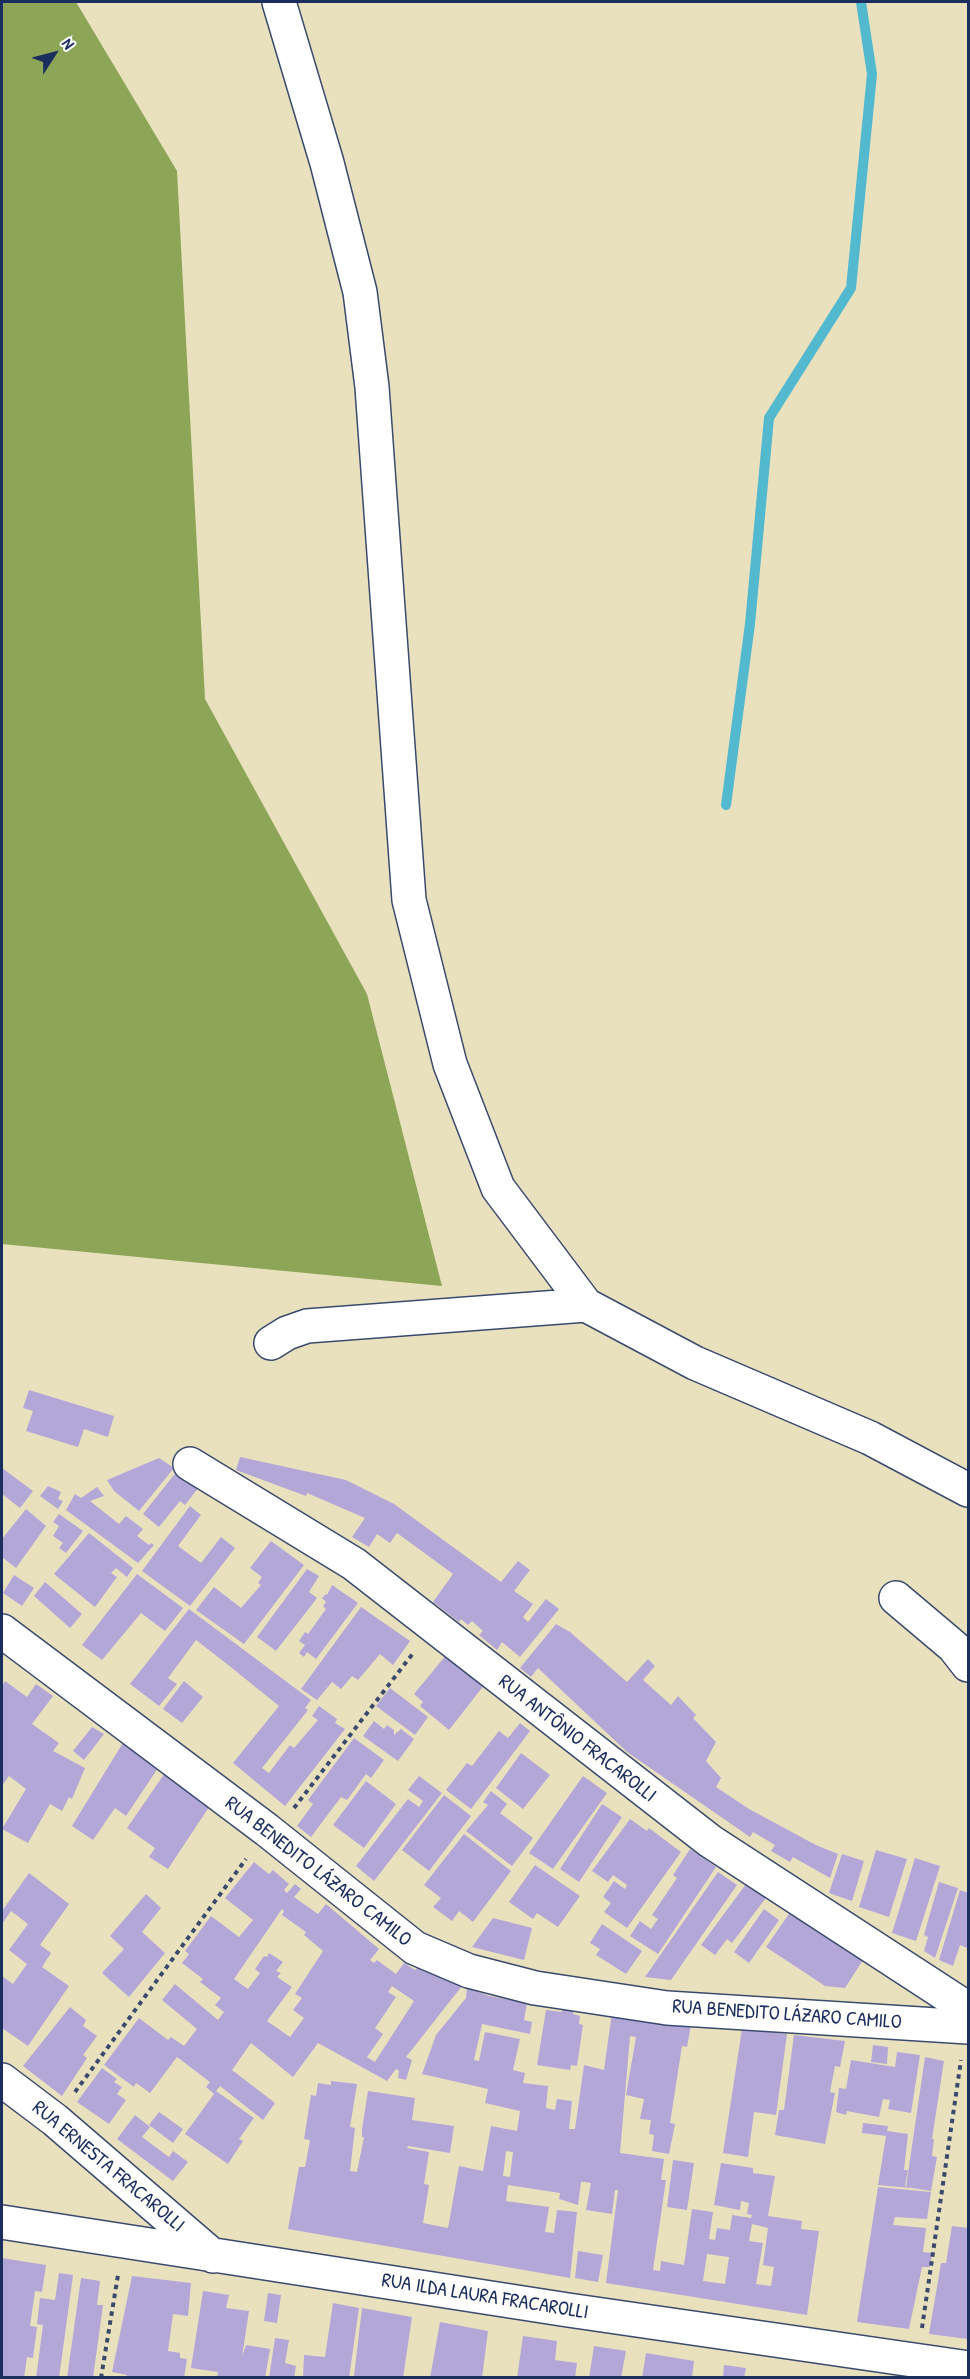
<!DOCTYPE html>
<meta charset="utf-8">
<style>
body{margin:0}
#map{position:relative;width:970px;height:2379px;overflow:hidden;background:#e9e1be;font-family:"Patrick Hand",sans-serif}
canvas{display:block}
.frame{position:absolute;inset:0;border:3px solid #1b2f5e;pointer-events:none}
.north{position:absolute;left:24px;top:24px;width:60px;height:60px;-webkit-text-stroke:4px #fdfcf7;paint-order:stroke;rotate:54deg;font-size:16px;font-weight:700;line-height:24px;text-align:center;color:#1b2f5e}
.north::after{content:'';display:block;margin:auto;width:21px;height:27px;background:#1b2f5e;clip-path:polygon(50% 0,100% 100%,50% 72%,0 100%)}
</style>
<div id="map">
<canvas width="970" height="2379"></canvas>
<div class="frame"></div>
<div class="north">N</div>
</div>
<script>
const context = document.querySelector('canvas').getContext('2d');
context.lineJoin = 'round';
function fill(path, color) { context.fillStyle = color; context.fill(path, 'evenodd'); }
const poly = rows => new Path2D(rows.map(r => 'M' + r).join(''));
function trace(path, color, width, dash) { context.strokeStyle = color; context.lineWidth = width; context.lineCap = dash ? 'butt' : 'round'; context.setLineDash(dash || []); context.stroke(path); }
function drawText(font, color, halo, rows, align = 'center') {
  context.font = font + ' "Patrick Hand",sans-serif'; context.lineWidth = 6; context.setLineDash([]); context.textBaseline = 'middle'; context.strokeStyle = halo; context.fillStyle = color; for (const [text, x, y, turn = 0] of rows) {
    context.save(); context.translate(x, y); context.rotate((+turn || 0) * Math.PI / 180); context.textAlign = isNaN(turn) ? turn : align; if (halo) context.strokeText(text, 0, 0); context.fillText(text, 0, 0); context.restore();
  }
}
fill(poly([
 [2,2,76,2,177,171,205,699,367,994,442,1286,2,1244]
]), '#8ca556');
trace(poly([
 [726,805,750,624,769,418,851,288,872,74,861,2]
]), '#52b9cf', 10);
fill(poly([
 [29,1390,114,1416,108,1437,84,1429,78,1447,26,1431,33,1411,23,1408],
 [240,1457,346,1480,394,1504,501,1582,518,1561,530,1570,514,1591,533,1604,523,1617,528,1622,546,1599,559,1609,520,1657,502,1642,497,1650,479,1635,483,1631,472,1621,468,1625,461,1619,459,1622,433,1602,453,1574,397,1533,390,1543,377,1534,369,1547,352,1537,365,1518,307,1493,306,1496,236,1470],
 [159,1458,174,1468,139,1511,114,1491,107,1480],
 [2,1468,33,1491,20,1508,2,1494],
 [177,1471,199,1487,185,1505,180,1501,159,1527,143,1514],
 [48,1486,61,1492,58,1499,63,1501,58,1509,40,1496],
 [97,1487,104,1496,90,1501,119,1524,126,1516,143,1529,137,1536,149,1545,151,1543,154,1545,138,1563,66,1510,75,1494,81,1498],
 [190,1506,201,1515,178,1546,201,1563,221,1537,235,1548,190,1606,142,1571],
 [26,1509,46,1526,16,1568,2,1557,2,1539],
 [59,1514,83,1531,66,1553,59,1548,63,1543,53,1536,59,1526,53,1522],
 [89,1533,133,1568,127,1577,116,1568,111,1573,117,1577,95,1607,54,1574],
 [271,1541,304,1565,244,1644,196,1610,214,1587,241,1608,261,1585,258,1583,262,1577,250,1568],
 [307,1569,319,1576,309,1592,317,1598,276,1651,257,1637],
 [137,1574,183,1608,165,1631,141,1613,102,1660,82,1645],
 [14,1575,34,1588,22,1606,3,1593],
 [45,1582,82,1614,70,1628,34,1596],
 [332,1585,358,1603,316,1659,307,1652,304,1657,299,1653,305,1645,299,1641,305,1632,308,1634,326,1609,323,1606,326,1602,322,1598,326,1594,327,1595],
 [361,1607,410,1641,393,1665,380,1654,358,1680,352,1676,341,1689,332,1682,317,1700,301,1689],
 [189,1609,311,1700,305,1708,308,1710,262,1768,269,1773,290,1745,294,1748,318,1720,312,1716,319,1706,337,1719,335,1723,345,1729,285,1806,233,1763,279,1706,227,1664,196,1640,168,1678,177,1684,159,1706,130,1684],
 [556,1624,570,1632,627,1682,648,1659,655,1666,643,1680,671,1705,678,1696,696,1715,693,1718,716,1742,706,1761,721,1778,716,1787,749,1809,816,1845,838,1854,830,1878,793,1857,790,1862,771,1851,775,1845,753,1832,750,1837,737,1828,627,1752,538,1668,531,1677,520,1668],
 [447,1654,485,1684,449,1730,420,1706,423,1702,414,1694],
 [5,1681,27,1697,36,1684,53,1696,32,1724,59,1743,53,1751,85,1768,72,1799,69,1797,62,1811,50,1804,28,1843,2,1829,26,1789,9,1776,2,1786,2,1686],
 [184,1681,203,1697,182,1723,163,1709],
 [390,1688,428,1717,415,1735,376,1706],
 [374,1721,384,1729,387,1725,394,1730,394,1735,401,1729,414,1739,398,1761,363,1736],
 [520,1723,530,1731,471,1809,446,1790,467,1763,472,1766,499,1731,508,1738],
 [92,1727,104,1734,84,1760,73,1751],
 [354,1738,384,1760,371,1778,366,1774,347,1800,341,1797,311,1837,297,1826,313,1804,308,1800],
 [124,1741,160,1765,126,1816,115,1808,93,1840,72,1826],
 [521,1753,550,1775,523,1809,496,1788],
 [167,1770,186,1781,182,1788,209,1807,168,1869,149,1857,155,1848,127,1828],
 [419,1776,442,1793,374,1881,356,1866,408,1799,419,1807,423,1801,408,1790],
 [583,1776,607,1793,553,1869,529,1853],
 [366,1781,396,1804,364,1848,333,1825],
 [491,1791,507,1804,500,1813,533,1838,512,1866,466,1831,488,1805,483,1802],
 [444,1795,471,1816,429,1871,402,1850],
 [602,1804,622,1817,579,1882,560,1869],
 [630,1819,647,1831,649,1828,681,1852,627,1928,604,1912,611,1903,603,1897,614,1881,625,1889,627,1885,613,1875,608,1882,592,1871],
 [464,1834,511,1871,473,1922,459,1911,452,1921,433,1907,441,1898,424,1885],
 [690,1849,716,1867,658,1954,630,1936,640,1921,651,1929,658,1919,652,1915,677,1878,673,1875],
 [876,1850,907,1859,889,1917,859,1907],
 [842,1854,864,1861,852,1901,829,1893],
 [915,1858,940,1866,916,1941,892,1933],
 [254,1862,269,1874,273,1870,289,1884,284,1890,287,1893,295,1884,301,1889,294,1897,318,1914,326,1904,379,1949,370,1960,374,1963,377,1960,396,1974,404,1963,415,1970,417,1968,462,1986,406,2057,412,2060,406,2080,398,2078,399,2071,396,2069,387,2081,318,2043,293,2077,251,2043,232,2070,275,2103,263,2120,220,2086,216,2091,254,2118,239,2139,243,2141,228,2164,185,2134,214,2094,206,2087,210,2082,177,2057,150,2093,136,2083,134,2087,104,2065,139,2018,168,2040,171,2037,184,2046,197,2029,162,2000,175,1984,218,2020,224,2012,215,2005,221,1998,200,1982,203,1979,182,1963,189,1954,185,1951,211,1916,239,1937,253,1920,225,1898],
 [282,1909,284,1911,282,1915,306,1932,304,1935,323,1951,295,1994,302,1998,293,2010,304,2018,290,2037,267,2021,292,1987,277,1977,281,1973,276,1971,283,1962,269,1953,267,1957,264,1956,255,1969,260,1973,248,1989,234,1979],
 [392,1986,414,2001,375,2062,367,2057,383,2034,375,2028,396,1997,388,1992],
 [535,1865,580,1896,558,1927,537,1913,533,1919,509,1902],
 [718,1872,737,1885,671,1980,645,1977],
 [29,1873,69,1904,40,1945,51,1953,42,1967,69,1986,28,2046,2,2028,2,1976,13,1984,27,1964,9,1950,28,1924,11,1911,2,1924,2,1911],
 [749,1880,768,1895,732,1943,727,1939,715,1955,701,1945],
 [939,1882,958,1888,935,1958,924,1951,928,1937,924,1935],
 [960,1890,968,1893,968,1943,967,1948,960,1945,953,1966,939,1960],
 [146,1894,161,1908,142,1932,165,1953,129,1997,102,1973,124,1949,110,1936],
 [764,1909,779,1920,749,1963,734,1952],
 [791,1911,863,1960,845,1988,825,1986,766,1947],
 [493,1918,532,1928,524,1960,472,1947],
 [602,1924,642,1951,626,1974,596,1955,600,1949,590,1943],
 [467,1988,489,1996,527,2003,524,2020,532,2022,530,2034,482,2024,474,2060,479,2061,485,2032,520,2039,513,2070,525,2073,523,2083,548,2086,546,2108,555,2110,557,2099,572,2101,569,2129,575,2129,584,2065,604,2070,612,2012,691,2025,687,2047,682,2046,670,2123,675,2124,669,2154,652,2151,654,2135,649,2134,651,2120,640,2119,644,2099,626,2095,636,2037,630,2036,620,2153,664,2159,661,2180,666,2180,653,2270,660,2271,661,2261,684,2265,692,2209,713,2212,709,2239,715,2240,717,2228,730,2230,732,2215,751,2218,752,2215,747,2214,749,2203,741,2201,740,2210,714,2205,721,2163,753,2168,753,2173,775,2176,768,2216,802,2221,801,2229,819,2231,807,2315,606,2283,618,2190,615,2190,612,2214,586,2210,591,2183,585,2182,581,2182,578,2205,559,2199,560,2193,508,2185,506,2201,549,2207,545,2232,554,2233,557,2210,577,2212,570,2278,288,2229,299,2167,305,2167,310,2140,304,2139,311,2095,316,2096,318,2083,331,2085,331,2081,357,2084,350,2127,355,2128,350,2171,357,2172,364,2137,362,2137,362,2129,368,2091,415,2098,412,2120,454,2126,450,2153,408,2146,407,2148,429,2152,424,2184,429,2185,423,2223,448,2228,459,2166,483,2171,491,2126,517,2131,520,2111,485,2103,488,2089,422,2074,436,2035,466,1998],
 [506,2151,513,2152,510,2177,503,2176],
 [752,2224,768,2228,763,2265,774,2267,771,2286,756,2284,763,2243,749,2241],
 [707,2254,729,2257,725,2284,703,2281],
 [563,2005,574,2006,573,2014,580,2016,579,2024,583,2025,577,2066,571,2065,570,2070,537,2065,546,2010,562,2012],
 [70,2007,86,2020,83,2026,97,2036,83,2055,87,2058,62,2096,23,2066],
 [742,2029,787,2034,776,2115,754,2112,748,2157,723,2153],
 [794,2035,845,2041,840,2067,835,2066,830,2092,835,2093,825,2144,775,2135,779,2110,784,2110],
 [873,2045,888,2047,887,2064,871,2062],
 [897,2052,920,2055,911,2113,888,2109,890,2100,883,2099,879,2117,847,2111,846,2115,836,2112,839,2088,846,2089,851,2060,895,2067],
 [925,2057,944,2061,932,2139,934,2139,932,2156,937,2157,931,2191,906,2187],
 [102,2068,117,2079,114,2082,122,2087,117,2094,126,2100,109,2124,77,2102],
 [159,2112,183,2129,173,2143,149,2125],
 [135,2115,150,2127,142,2137,169,2157,173,2151,188,2162,173,2181,117,2139],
 [863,2123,888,2126,887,2131,908,2134,904,2170,908,2170,905,2186,910,2188,878,2185,886,2136,862,2133],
 [673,2160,694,2163,687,2210,667,2207],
 [878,2187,931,2192,927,2219,895,2217,893,2225,926,2228,923,2252,932,2253,930,2267,922,2267,909,2329,857,2322],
 [952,2226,968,2228,968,2339,929,2334,941,2263,946,2263],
 [578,2251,603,2255,598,2282,575,2278],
 [2,2258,46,2265,42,2292,35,2291,30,2326,37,2327,33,2358,27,2357,24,2378,2,2378],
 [59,2273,73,2275,59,2378,36,2378,43,2325,37,2324,40,2298,55,2300],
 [132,2276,191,2283,188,2316,173,2314,168,2351,180,2353,180,2358,187,2359,184,2378,126,2378,127,2375,112,2372],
 [81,2278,100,2281,97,2305,103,2305,93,2378,67,2378],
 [203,2291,229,2295,226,2308,249,2311,242,2357,246,2345,270,2349,265,2378,217,2378,218,2372,191,2368],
 [268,2293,281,2295,277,2323,264,2321],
 [333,2303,359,2308,349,2378,303,2378,304,2355,325,2357],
 [362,2308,412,2317,403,2378,354,2376],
 [440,2322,488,2331,482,2378,430,2378],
 [523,2336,557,2341,555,2360,577,2363,575,2378,517,2378],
 [275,2338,289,2340,285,2363,296,2366,294,2378,269,2378],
 [594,2346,626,2351,621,2378,589,2378],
 [646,2353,694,2361,692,2378,642,2378],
 [724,2365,746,2368,744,2378,723,2378]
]), '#b3a7d8');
const minor = poly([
 [279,2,327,163,360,292,372,387,409,900,450,1064,498,1188,586,1305,695,1363,870,1438,968,1490],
 [271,1343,287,1333,307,1326,586,1305],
 [190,1464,354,1564,710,1841,968,2009],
 [896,1598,954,1647,968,1665],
 [2,1631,267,1830,415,1948,469,1971,535,1988,667,2008,968,2027],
 [2,2080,55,2120,213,2256],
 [2,2222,568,2310,968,2368]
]);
trace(minor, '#3a4a6c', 36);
trace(poly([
 [294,1808,414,1652],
 [75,2092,246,1859],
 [922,2328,961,2060],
 [101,2378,118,2275]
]), '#3a4a6c', 4, [4.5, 4.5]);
trace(minor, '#fff', 33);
drawText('20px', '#1b2f5e', '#fdfcf7', [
 ["RUA ANTÔNIO FRACAROLLI",577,1739,38],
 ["RUA BENEDITO LÁZARO CAMILO",318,1872,38],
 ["RUA BENEDITO LÁZARO CAMILO",787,2015,4],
 ["RUA ERNESTA FRACAROLLI",108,2167,40],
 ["RUA ILDA LAURA FRACAROLLI",485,2297,9]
]);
</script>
